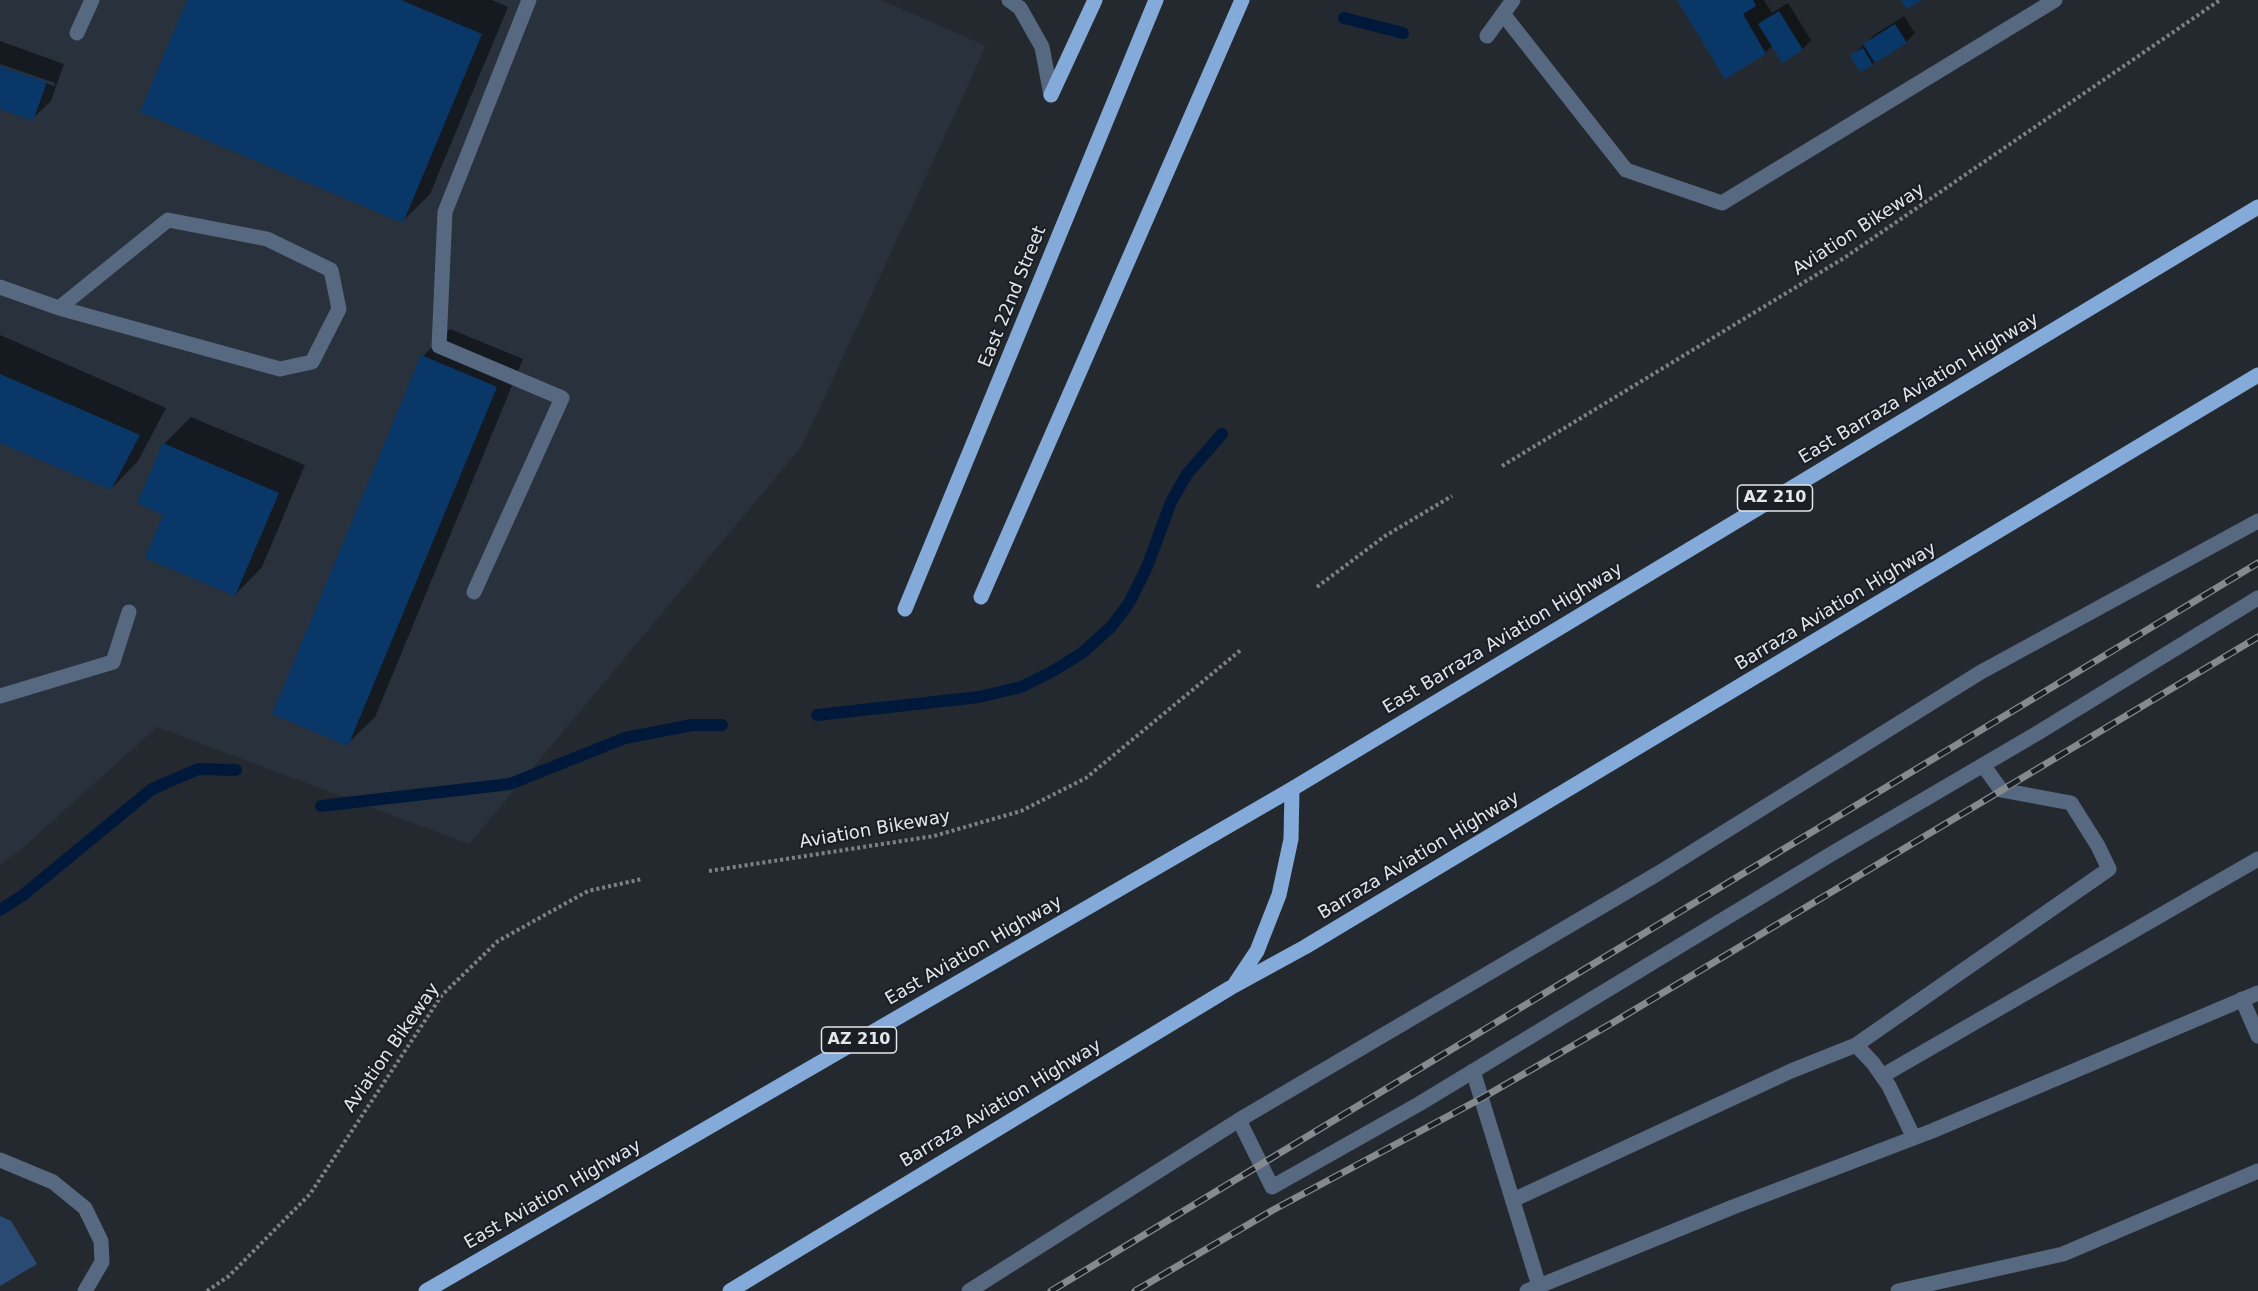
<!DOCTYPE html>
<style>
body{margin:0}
canvas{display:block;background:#24292f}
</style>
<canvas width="2258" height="1291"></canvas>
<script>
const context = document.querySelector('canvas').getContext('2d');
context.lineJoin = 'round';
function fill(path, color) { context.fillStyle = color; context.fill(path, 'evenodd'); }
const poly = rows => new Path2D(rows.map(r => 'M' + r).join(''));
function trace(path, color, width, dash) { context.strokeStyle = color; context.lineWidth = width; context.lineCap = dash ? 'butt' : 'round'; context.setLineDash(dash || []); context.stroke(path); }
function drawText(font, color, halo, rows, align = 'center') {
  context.font = font + ' "DejaVu Sans",sans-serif'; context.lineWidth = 4.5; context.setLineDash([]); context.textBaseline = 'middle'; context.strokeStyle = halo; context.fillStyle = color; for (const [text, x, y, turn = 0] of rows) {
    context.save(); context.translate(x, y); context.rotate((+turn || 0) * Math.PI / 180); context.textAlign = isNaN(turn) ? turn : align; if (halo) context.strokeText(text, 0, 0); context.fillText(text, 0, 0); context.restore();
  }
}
fill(poly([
 [0,0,881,0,986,46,802,446,469,844,157,727,18,852,0,864]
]), '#28313c');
fill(poly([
 [0,1216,11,1221,37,1264,0,1286]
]), '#294b73');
fill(poly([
 [188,0,492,0,508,7,430,194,403,221],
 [1679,0,1764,0,1772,13,1788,3,1811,40,1803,49,1783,61,1773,45,1766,52,1725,77],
 [1904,16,1915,33,1906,42,1872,64,1852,56,1874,35],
 [0,41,64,64,51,101,32,119,0,108,0,67,54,86,55,83,0,64],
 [450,329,523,359,375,717,347,744,423,356],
 [0,335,166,408,138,461,111,489,0,442],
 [191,417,305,465,262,567,235,595,165,514,164,444]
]), '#0007');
trace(poly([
 [1344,18,1403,33],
 [817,715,979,697,1021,687,1053,671,1082,653,1111,627,1129,603,1147,567,1171,502,1187,474,1222,434],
 [321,806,510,784,625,738,692,725,722,725],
 [0,910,22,896,152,789,198,769,236,770]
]), '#00193b', 12);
fill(poly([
 [187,0,401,0,482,34,403,223,140,112],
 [1677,0,1753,0,1756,6,1743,14,1766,54,1725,79],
 [1901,0,1922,0,1907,9],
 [1779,11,1803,50,1782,63,1758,24],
 [1895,24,1907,43,1875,63,1863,44],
 [1863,48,1873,65,1860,72,1850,55],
 [0,66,47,82,33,121,0,109],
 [421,355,497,387,348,746,272,714],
 [0,374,140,435,111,490,0,443],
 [163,443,279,493,235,596,145,558,163,515,137,503]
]), '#093767');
trace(poly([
 [1502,466,1844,258,2220,0],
 [1317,587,1385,536,1452,496],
 [709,871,934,836,1021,811,1086,778,1242,649],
 [207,1291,229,1276,310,1194,442,995,498,941,588,891,642,879]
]), '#7e8287', 4, [3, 3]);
trace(poly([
 [1503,14,1626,170,1722,203,2055,0],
 [77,33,92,0],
 [0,287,59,308,280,369,312,362,339,309,331,270,267,239,168,220,59,308],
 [474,592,562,398,439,346,445,212,529,0],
 [0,696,113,662,129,612],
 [2242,999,2258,1036],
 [1856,1045,2109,869,2098,846,2071,803,2001,790,1983,765],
 [1473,1071,1539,1286],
 [1882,1076,2258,859],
 [1239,1120,1272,1187,1419,1104,1833,853,2036,734,2258,598],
 [1513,1200,1791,1071,1856,1045,1873,1063,1889,1086,1914,1138],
 [969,1291,1239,1120,1657,874,1981,672,2258,521],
 [1527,1291,1733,1207,1932,1131,2258,993],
 [1898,1291,2063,1254,2258,1171]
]), '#566980', 15);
trace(poly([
 [1009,0,1020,8,1042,47,1051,95],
 [1487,36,1513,0],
 [0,1160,53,1182,85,1208,101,1241,102,1262,85,1291]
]), '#566980', 15);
trace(poly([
 [1051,95,1095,0],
 [981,597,1242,0],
 [905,609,1156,0],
 [1235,984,1257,951,1279,895,1291,839,1292,789],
 [426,1291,1292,789,2258,207],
 [730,1291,1230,988,1305,947,2258,375]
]), '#83aad9', 15);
const rail = poly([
 [1051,1291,2258,563],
 [1135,1291,1273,1210,1482,1098,1614,1022,2258,637]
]);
trace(rail, '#858a8f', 7);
trace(rail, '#1a1f25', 4.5, [14]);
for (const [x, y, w] of [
 [1775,498,75],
 [859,1040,75]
]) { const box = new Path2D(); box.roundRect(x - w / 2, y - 13, w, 26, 4.5); context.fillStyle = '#1a1f25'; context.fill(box); trace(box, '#e3e7eb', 1.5); }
drawText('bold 16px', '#e3e7eb', null, [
 ["AZ 210",1775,498],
 ["AZ 210",859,1040]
]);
drawText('18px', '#e3e7eb', '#1a1f25', [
 ["Aviation Bikeway",1859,230,-33],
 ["East 22nd Street",1013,297,-68],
 ["East Barraza Aviation Highway",1919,389,-31],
 ["Barraza Aviation Highway",1836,607,-31],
 ["East Barraza Aviation Highway",1503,639,-31],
 ["Aviation Bikeway",875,830,-10],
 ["Barraza Aviation Highway",1419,856,-31],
 ["East Aviation Highway",974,951,-30],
 ["Aviation Bikeway",392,1048,-55],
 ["Barraza Aviation Highway",1001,1104,-31],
 ["East Aviation Highway",553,1195,-30]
]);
</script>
